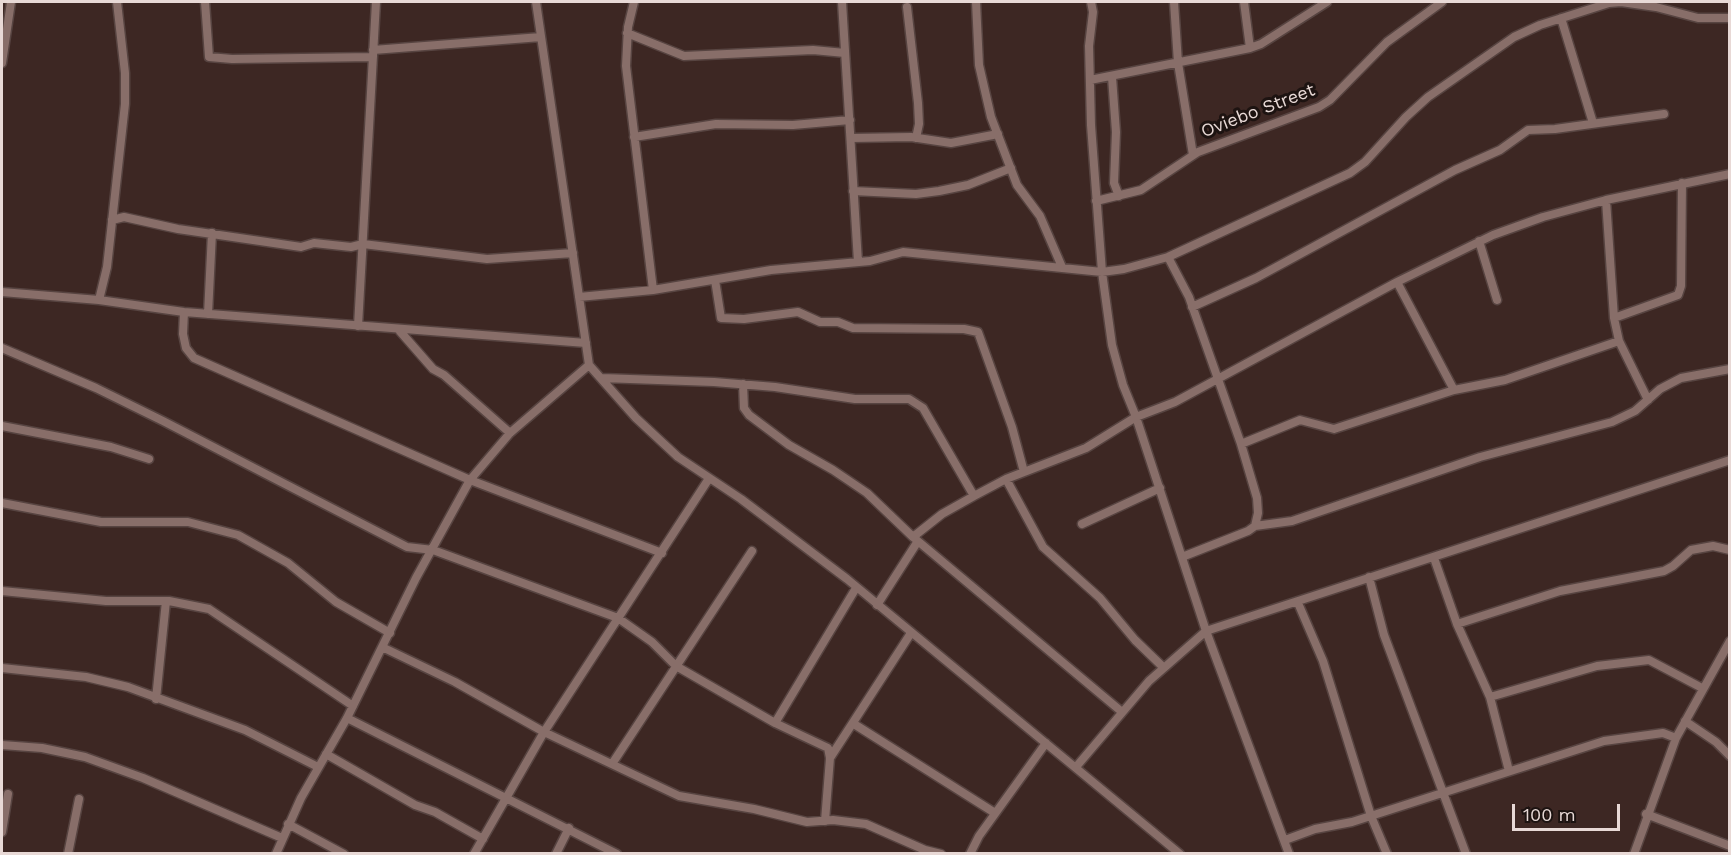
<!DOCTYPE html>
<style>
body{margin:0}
#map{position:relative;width:1731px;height:855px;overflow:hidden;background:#3d2723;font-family:"Work Sans",sans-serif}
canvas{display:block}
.frame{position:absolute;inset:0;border:3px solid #e8d9d6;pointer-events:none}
.scale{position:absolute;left:1512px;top:804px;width:108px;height:27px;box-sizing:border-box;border:3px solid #e8d9d6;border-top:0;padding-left:8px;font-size:18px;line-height:21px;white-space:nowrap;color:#e8d9d6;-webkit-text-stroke:4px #1d1311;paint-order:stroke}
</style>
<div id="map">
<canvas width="1731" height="855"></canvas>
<div class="frame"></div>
<div class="scale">100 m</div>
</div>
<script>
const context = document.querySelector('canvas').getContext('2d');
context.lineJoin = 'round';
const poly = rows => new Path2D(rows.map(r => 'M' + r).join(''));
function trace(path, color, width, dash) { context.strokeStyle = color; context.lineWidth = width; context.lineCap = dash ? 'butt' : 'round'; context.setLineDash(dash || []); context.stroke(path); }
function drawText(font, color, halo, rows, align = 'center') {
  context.font = font + ' "Work Sans",sans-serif'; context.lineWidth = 6; context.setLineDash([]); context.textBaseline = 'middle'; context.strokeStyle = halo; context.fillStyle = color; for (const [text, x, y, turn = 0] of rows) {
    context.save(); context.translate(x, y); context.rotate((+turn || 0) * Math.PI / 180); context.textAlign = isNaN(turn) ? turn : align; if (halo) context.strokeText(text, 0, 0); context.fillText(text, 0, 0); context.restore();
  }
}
const minor = poly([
 [205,2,209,57,232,59,373,57],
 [634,2,628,27,626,66,653,290],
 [842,2,858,262],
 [976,2,979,65,991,117,1017,185,1040,216,1062,267],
 [1091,2,1093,12,1089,46,1091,125,1102,272,1112,345,1123,385,1136,417,1206,631,1289,854],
 [1174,2,1178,63,1193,155],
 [1244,2,1250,48],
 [907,7,918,103,919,124,916,138],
 [1561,18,1593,123],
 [627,33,684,56,813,50,845,53],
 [373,50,541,37],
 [2,63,11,2],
 [1112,77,1116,132,1114,183,1119,196],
 [1090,80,1250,48,1261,44,1327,2],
 [634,137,716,124,793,125,850,120],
 [852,138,911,137,951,143,998,134],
 [853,191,916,194,939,191,968,185,1011,168],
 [1606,200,1614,318,1619,341,1648,400],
 [1096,201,1141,190,1198,152,1319,107,1330,100,1387,42,1442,2],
 [112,220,124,217,178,229,301,247,314,243,351,247,363,244,487,259,573,253],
 [1479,241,1497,300],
 [1168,257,1189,297,1241,444,1257,498,1258,513,1255,526,1248,531,1182,557],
 [715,280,721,318,744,319,798,312,820,322,838,322,853,328,964,329,978,332,1012,427,1024,472],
 [1397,282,1454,390],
 [2,292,99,300,184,312,586,343],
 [579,297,653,290,771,270,870,261,903,252,1102,272,1124,269,1168,257,1350,173,1365,162,1406,117,1428,97,1514,37,1540,25,1609,3,1621,2,1656,7,1698,18,1730,18],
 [99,300,107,267,125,104,125,73,117,2],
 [1192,307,1256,278,1455,170,1500,150,1528,130,1555,129,1664,114],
 [184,312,183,334,186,348,194,358,470,480,662,553],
 [208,314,212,233],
 [1614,318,1678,295,1681,286,1682,183],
 [358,326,376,2],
 [398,329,433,369,444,375,510,433],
 [2,348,96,388,163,421,407,547,433,550,618,618,652,642,676,666,775,723,828,748,830,758,825,821],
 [589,365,636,418,678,457,741,499,847,579,1180,854],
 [602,378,714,382,775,387,855,399,909,399,923,408,974,496,1006,479,1086,448,1136,417,1175,402,1397,282,1493,235,1543,217,1606,200,1730,174],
 [743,384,744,408,749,415,789,445,833,470,867,493,913,537],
 [2,426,111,447,149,459],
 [1241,444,1300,420,1334,429,1454,390,1505,380,1619,341],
 [1006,479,1043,547,1100,598,1135,640,1164,668],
 [974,496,942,514,913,537,1122,712],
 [2,503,101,522,188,522,238,535,288,563,336,602,390,633],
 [1082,524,1160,488],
 [1255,526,1292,521,1480,457,1612,422,1635,411,1660,389,1681,378,1730,369],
 [1434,558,1457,624,1490,697,1509,771],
 [1369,577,1384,635,1466,854],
 [2,591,106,601,169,601,209,609,353,706],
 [1298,603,1323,661,1371,816,1387,854],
 [877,605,918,541],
 [1457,624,1560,591,1664,571,1673,566,1691,550,1713,546,1730,550],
 [382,647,455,682,544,732,679,796,754,809,807,822,833,820,866,824,925,850,941,854],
 [2,668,86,677,128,687,245,730,318,767],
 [1490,697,1597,666,1649,660,1702,688],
 [156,699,166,601],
 [347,718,617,854],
 [1685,721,1716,742,1730,756],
 [775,723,856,588],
 [854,724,995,813],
 [2,745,42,748,85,757,143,778,282,838],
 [326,754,415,805,435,812,483,839],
 [830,758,911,633],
 [612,764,752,551],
 [1076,767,1149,681,1206,631,1730,460],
 [1646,814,1730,846],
 [288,824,344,854],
 [2,832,8,794],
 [1285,840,1315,829,1352,822,1604,741,1663,733,1676,738],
 [68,854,79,799],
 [276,854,301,798,347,718,416,578,470,480,510,433,589,365,536,2],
 [474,854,544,732,708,480],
 [556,854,569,828],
 [970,854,979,836,1046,743],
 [1634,854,1676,738,1730,641]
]);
trace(minor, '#574441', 11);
trace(minor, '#886e69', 8);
drawText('18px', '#e8d9d6', '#1d1311', [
 ["Oviebo Street",1258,111,-21]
]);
</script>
